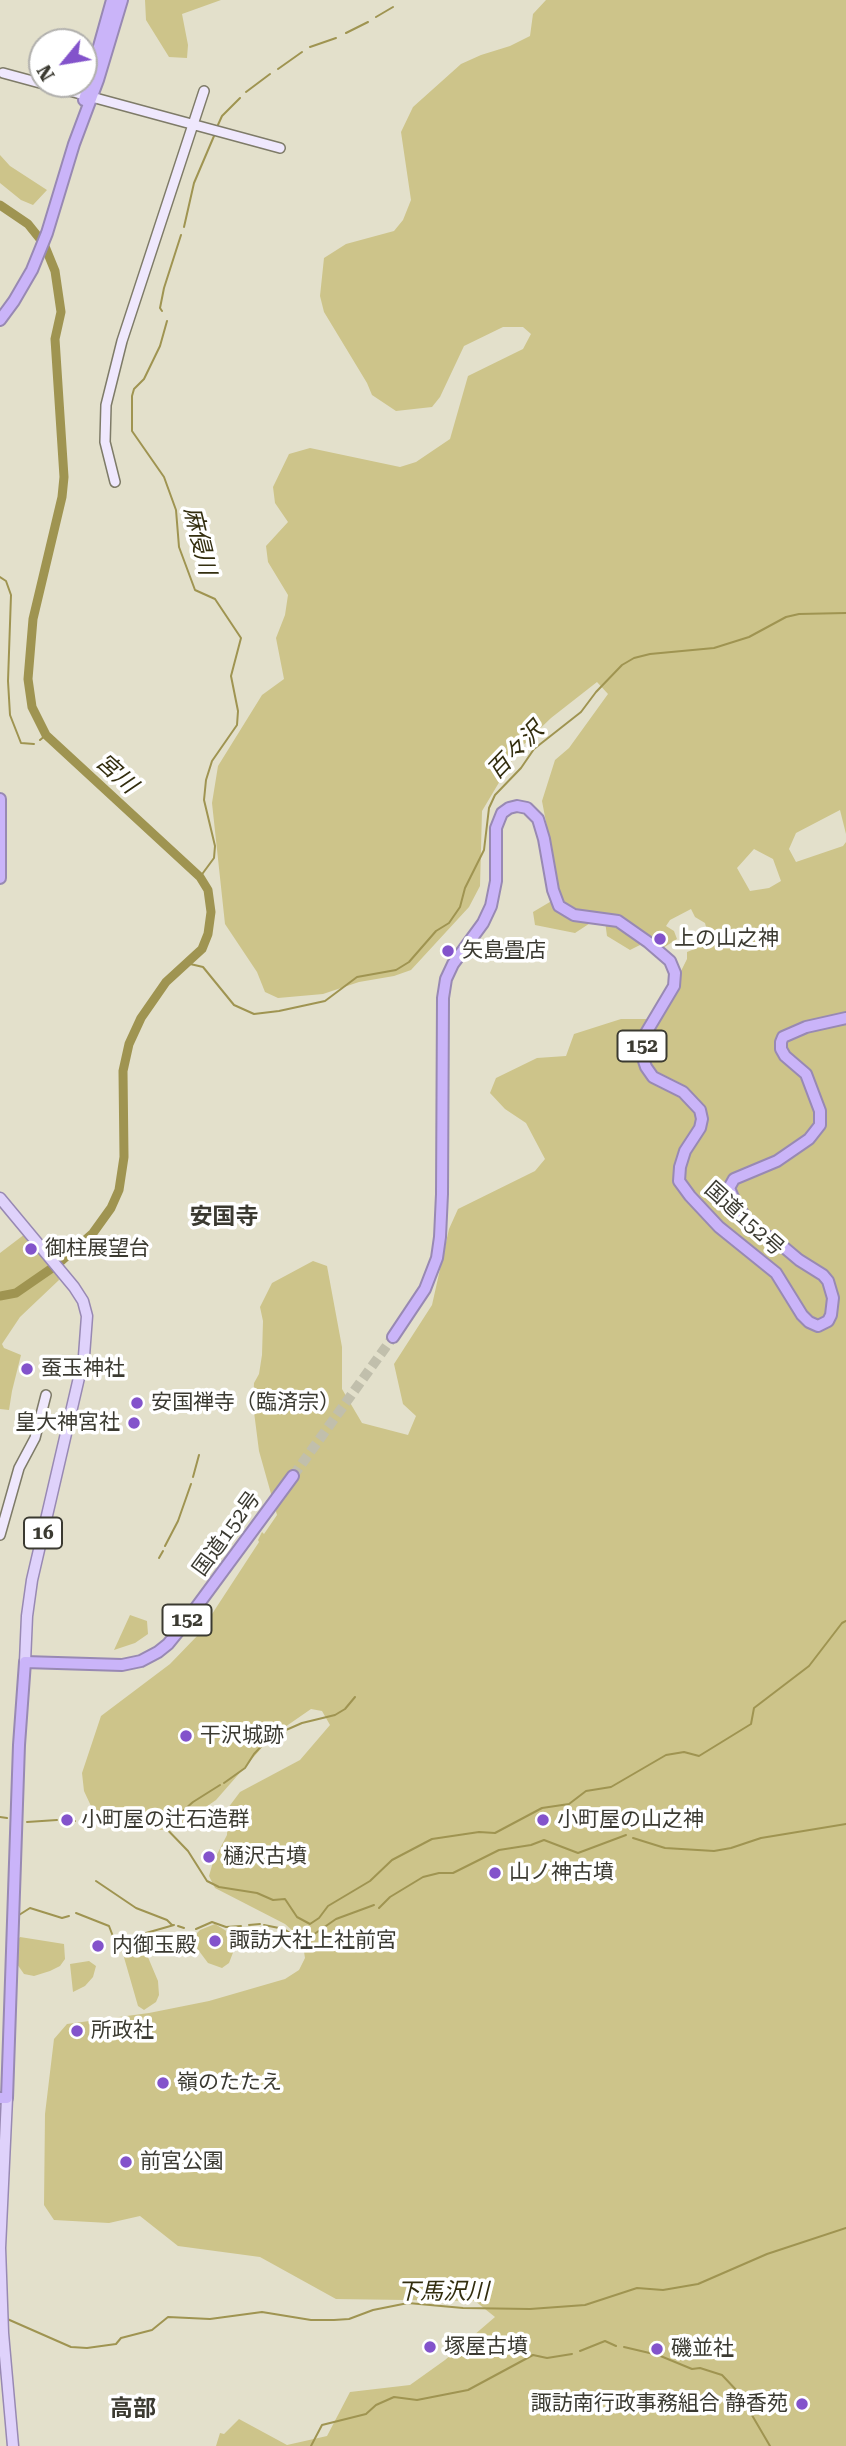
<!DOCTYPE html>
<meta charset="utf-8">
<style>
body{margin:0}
#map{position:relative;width:846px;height:2446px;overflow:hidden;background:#e3e0cb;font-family:"Roboto Serif",serif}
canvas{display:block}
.north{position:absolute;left:28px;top:28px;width:70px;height:70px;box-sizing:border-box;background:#fff;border:2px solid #b1b0ad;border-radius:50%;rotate:240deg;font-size:19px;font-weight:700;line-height:28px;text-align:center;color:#3b3a31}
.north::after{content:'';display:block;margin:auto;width:24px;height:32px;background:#8353cb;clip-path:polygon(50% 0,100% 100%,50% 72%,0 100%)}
</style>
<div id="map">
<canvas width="846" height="2446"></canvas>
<div class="north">N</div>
</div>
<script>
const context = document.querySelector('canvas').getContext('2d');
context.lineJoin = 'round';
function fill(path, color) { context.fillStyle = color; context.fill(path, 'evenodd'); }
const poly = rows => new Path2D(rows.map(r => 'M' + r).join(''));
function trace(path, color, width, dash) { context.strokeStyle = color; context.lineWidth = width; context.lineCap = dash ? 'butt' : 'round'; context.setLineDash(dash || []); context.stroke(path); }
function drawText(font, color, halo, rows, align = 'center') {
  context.font = font + ' "Roboto Serif","Noto Sans JP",serif'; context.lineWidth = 7; context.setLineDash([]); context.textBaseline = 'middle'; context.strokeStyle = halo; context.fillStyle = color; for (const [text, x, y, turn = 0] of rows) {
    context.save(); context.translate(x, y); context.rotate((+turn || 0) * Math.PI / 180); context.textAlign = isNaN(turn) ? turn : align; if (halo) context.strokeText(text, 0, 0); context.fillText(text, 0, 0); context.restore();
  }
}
fill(poly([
 [145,0,221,0,182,14,188,45,187,58,169,57,146,20],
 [546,0,846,0,846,834,840,810,796,833,789,849,796,862,843,846,846,842,846,2446,216,2446,220,2433,224,2434,239,2419,287,2445,327,2436,350,2392,410,2385,445,2360,495,2317,475,2301,336,2299,260,2257,178,2246,140,2216,109,2223,54,2220,44,2205,45,2114,54,2039,67,2024,149,2013,209,2001,285,1979,299,1970,305,1958,302,1939,285,1924,215,1888,209,1876,213,1862,227,1835,228,1808,240,1792,300,1760,330,1725,322,1711,311,1709,272,1736,216,1800,174,1829,161,1830,108,1818,91,1806,84,1791,82,1773,101,1716,170,1664,199,1634,259,1542,258,1540,262,1532,264,1534,277,1515,259,1451,253,1404,254,1383,259,1374,262,1355,263,1321,260,1307,272,1283,313,1261,327,1266,342,1347,342,1389,362,1423,408,1435,416,1416,403,1404,394,1364,432,1305,449,1229,458,1209,535,1171,545,1159,526,1123,505,1109,490,1093,496,1078,537,1058,566,1056,574,1034,621,1019,661,1019,680,982,681,971,687,959,687,952,702,946,709,938,705,923,695,917,691,909,670,920,666,926,674,931,677,939,663,948,652,939,630,950,607,936,604,914,575,933,535,925,533,912,560,896,542,801,555,760,569,748,608,694,597,682,551,718,519,749,482,811,480,886,469,907,411,970,394,976,359,982,323,994,278,998,265,992,257,972,225,924,212,803,218,766,262,695,284,679,276,638,285,615,288,595,268,562,266,546,288,522,275,503,273,487,289,454,310,448,400,467,416,462,450,439,468,376,523,349,531,334,523,327,503,327,464,346,440,397,432,407,396,411,372,395,367,383,324,312,320,296,324,258,346,244,394,231,403,220,411,200,401,132,413,107,461,64,481,55,510,46,530,36,533,14],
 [754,849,773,859,781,881,769,888,750,891,737,868],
 [0,155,10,166,47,190,33,205,21,200,0,183],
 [25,1234,57,1272,59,1280,20,1317,2,1344,4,1348,21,1355,12,1391,9,1410,0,1409,0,1253],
 [130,1615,147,1621,148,1634,135,1643,114,1650],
 [215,1924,228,1932,234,1950,229,1963,222,1968,208,1963,196,1947,194,1941,195,1935,200,1930],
 [20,1937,64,1944,65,1959,60,1966,50,1971,34,1976,24,1974,17,1964,17,1940],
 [142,1943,158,1981,159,1995,156,2002,144,2010,138,2006,121,1947],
 [89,1961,96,1966,93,1977,85,1986,73,1992,70,1964]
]), '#cdc48a');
trace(poly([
 [376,17,393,7],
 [346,33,368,22],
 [310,47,336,38],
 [278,69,302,52],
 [246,92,270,74],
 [217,127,222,116,240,98],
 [184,227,194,183,214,136],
 [162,311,160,308,164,288,181,235],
 [167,321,160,346,144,379,134,389,132,396,132,431,164,477,176,510,179,547,195,590,215,599,241,638,231,676,238,711,237,725,212,761,206,780,204,800,215,846,214,858,200,877],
 [0,577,6,581,11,595,8,681,10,715,21,743,34,744],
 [40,740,46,735],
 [186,963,203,967,234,1005,254,1014,279,1011,325,1001,357,977,396,970,409,962,436,931,449,923,460,907,465,888,484,850,489,808,495,795,521,768,534,749,581,712,596,692,622,665,634,658,650,654,714,648,749,637,786,617,799,614,846,613],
 [193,1477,199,1455],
 [165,1546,178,1521,191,1484],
 [159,1558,163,1551],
 [224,1783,245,1768,254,1754,270,1737,302,1723,335,1715,345,1709,355,1697],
 [0,1817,7,1818],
 [68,1821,75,1821],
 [159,1821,176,1817,193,1802,220,1785],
 [27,1822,57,1820],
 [92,1822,159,1821,188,1851,207,1881,219,1887,257,1893,273,1900,285,1899,297,1917,310,1924,319,1918,328,1906,370,1881,392,1860,432,1839,479,1832,495,1833,542,1808,569,1804,586,1791,611,1787,666,1755,684,1752,699,1756,751,1724,754,1708,809,1666,842,1623,846,1621],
 [633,1838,665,1848,714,1851,731,1848,761,1838,846,1824],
 [96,1881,136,1908,167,1920,172,1925],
 [379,1908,390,1897,423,1877,439,1873,453,1873,499,1850,531,1845,544,1840,578,1853,626,1835],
 [76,1913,109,1926,114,1939,118,1941,174,1925],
 [18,1919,19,1915,30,1908,62,1918,69,1916],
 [249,1925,260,1924],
 [264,1925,284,1929,293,1935,310,1937,336,1919,374,1905],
 [178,1926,184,1928],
 [196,1929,212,1922,226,1927,241,1926],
 [5,2318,71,2347,87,2348,116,2344,121,2338,152,2330,168,2317,210,2319,262,2312,311,2320,334,2320,349,2319,373,2310,408,2303,463,2308,530,2309,585,2305,637,2288,663,2290,698,2284,767,2254,846,2228],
 [624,2347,658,2355,692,2369,700,2368,722,2375,739,2393,770,2446],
 [580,2351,605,2341,616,2346],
 [311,2446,322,2425,366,2414,376,2405,394,2397,417,2400,468,2390,533,2355,547,2358,572,2354]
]), '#9f9451', 2);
trace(poly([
 [0,205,28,224,44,244,55,271,61,312,55,339,64,477,62,497,33,619,28,679,32,707,46,735,200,877,208,890,211,912,208,934,202,949,166,982,141,1018,129,1044,123,1071,124,1157,119,1190,111,1208,93,1233,58,1264,16,1293,0,1296]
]), '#9f9451', 9);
trace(poly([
 [293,1476,393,1337]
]), '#c1bfac', 10, [10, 5]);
const secondary = poly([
 [3,73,280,148],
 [115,482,105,442,106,405,122,341,204,91],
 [0,1535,19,1468,35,1438,46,1395]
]);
const primary = poly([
 [0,1198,74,1287,83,1301,87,1316,84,1356,32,1580,27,1616,25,1662],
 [7,2098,0,2248,3,2333,13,2446]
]);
const highway = poly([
 [84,100,112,0],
 [0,320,14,301,32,270,47,233,74,144,98,80,122,0],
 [0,799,0,878],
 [393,1337,425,1289,437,1258,440,1237,442,1194,443,998,446,979,453,964,483,923,491,906,496,881,496,828,502,813,509,808,517,806,527,808,538,819,544,839,553,890,559,906,574,915,618,921,648,942,670,961,675,973,674,986,646,1033,642,1055,646,1067,653,1077,683,1092,700,1110,702,1119,700,1128,685,1151,680,1167,679,1181,690,1196,719,1227,776,1273,802,1315,809,1322,818,1326,828,1321,831,1315,833,1298,828,1281,823,1275,799,1260,780,1244,752,1227,735,1202,729,1188,734,1179,777,1161,809,1139,820,1125,820,1111,806,1074,785,1056,781,1049,781,1042,783,1037,806,1027,846,1018],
 [0,2098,7,2098,19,1745,25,1662,122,1665,141,1661,158,1652,168,1644,181,1628,293,1476]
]);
trace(secondary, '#7e7b68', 12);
trace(primary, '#9889b3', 13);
trace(highway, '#9889b3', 14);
trace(secondary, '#efe8fd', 9);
trace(primary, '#dfd2fb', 10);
trace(highway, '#cab4f9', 10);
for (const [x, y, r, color] of [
 [660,939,7,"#8353cb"],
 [448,951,7,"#8353cb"],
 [31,1249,7,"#8353cb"],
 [27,1369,7,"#8353cb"],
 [137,1403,7,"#8353cb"],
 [134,1423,7,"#8353cb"],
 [186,1736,7,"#8353cb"],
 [67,1820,7,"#8353cb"],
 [543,1820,7,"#8353cb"],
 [209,1857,7,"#8353cb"],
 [495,1873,7,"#8353cb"],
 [215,1941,7,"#8353cb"],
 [98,1946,7,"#8353cb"],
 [77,2031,7,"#8353cb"],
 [163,2083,7,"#8353cb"],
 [126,2162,7,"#8353cb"],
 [430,2347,7,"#8353cb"],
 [657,2349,7,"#8353cb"],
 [802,2404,7,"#8353cb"]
]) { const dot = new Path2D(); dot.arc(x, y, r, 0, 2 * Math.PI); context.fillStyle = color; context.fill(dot); trace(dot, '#fff', 2.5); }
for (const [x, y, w] of [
 [642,1046,49],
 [43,1533,38],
 [187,1620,49]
]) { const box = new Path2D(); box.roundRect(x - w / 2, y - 15.5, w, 31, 5); context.fillStyle = '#fff'; context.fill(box); trace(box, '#3b3a31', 2); }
drawText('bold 19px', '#3b3a31', null, [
 ["152",642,1046],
 ["16",43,1533],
 ["152",187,1620]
]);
drawText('21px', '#3b3a31', '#fff', [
 ["上の山之神",674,939],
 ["矢島畳店",462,951],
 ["御柱展望台",45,1249],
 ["蚕玉神社",41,1369],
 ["安国禅寺（臨済宗）",151,1403],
 ["皇大神宮社",120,1423,"right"],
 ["干沢城跡",200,1736],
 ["小町屋の辻石造群",81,1820],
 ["小町屋の山之神",557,1820],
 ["樋沢古墳",223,1857],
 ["山ノ神古墳",509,1873],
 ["諏訪大社上社前宮",229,1941],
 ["内御玉殿",112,1946],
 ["所政社",91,2031],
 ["嶺のたたえ",177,2083],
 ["前宮公園",140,2162],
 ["塚屋古墳",444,2347],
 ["磯並社",671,2349],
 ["諏訪南行政事務組合 静香苑",788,2404,"right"]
], 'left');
drawText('21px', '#3b3a31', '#fff', [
 ["国道152号",744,1219,42],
 ["国道152号",227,1534,-54]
]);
drawText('italic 23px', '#332e0f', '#fff', [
 ["麻侵川",199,541,76],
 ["百々沢",516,751,-46],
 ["宮川",116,774,42],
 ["下馬沢川",443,2292]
]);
drawText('bold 23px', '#3b3a31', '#fff', [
 ["安国寺",224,1217],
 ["高部",133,2409]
]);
</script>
